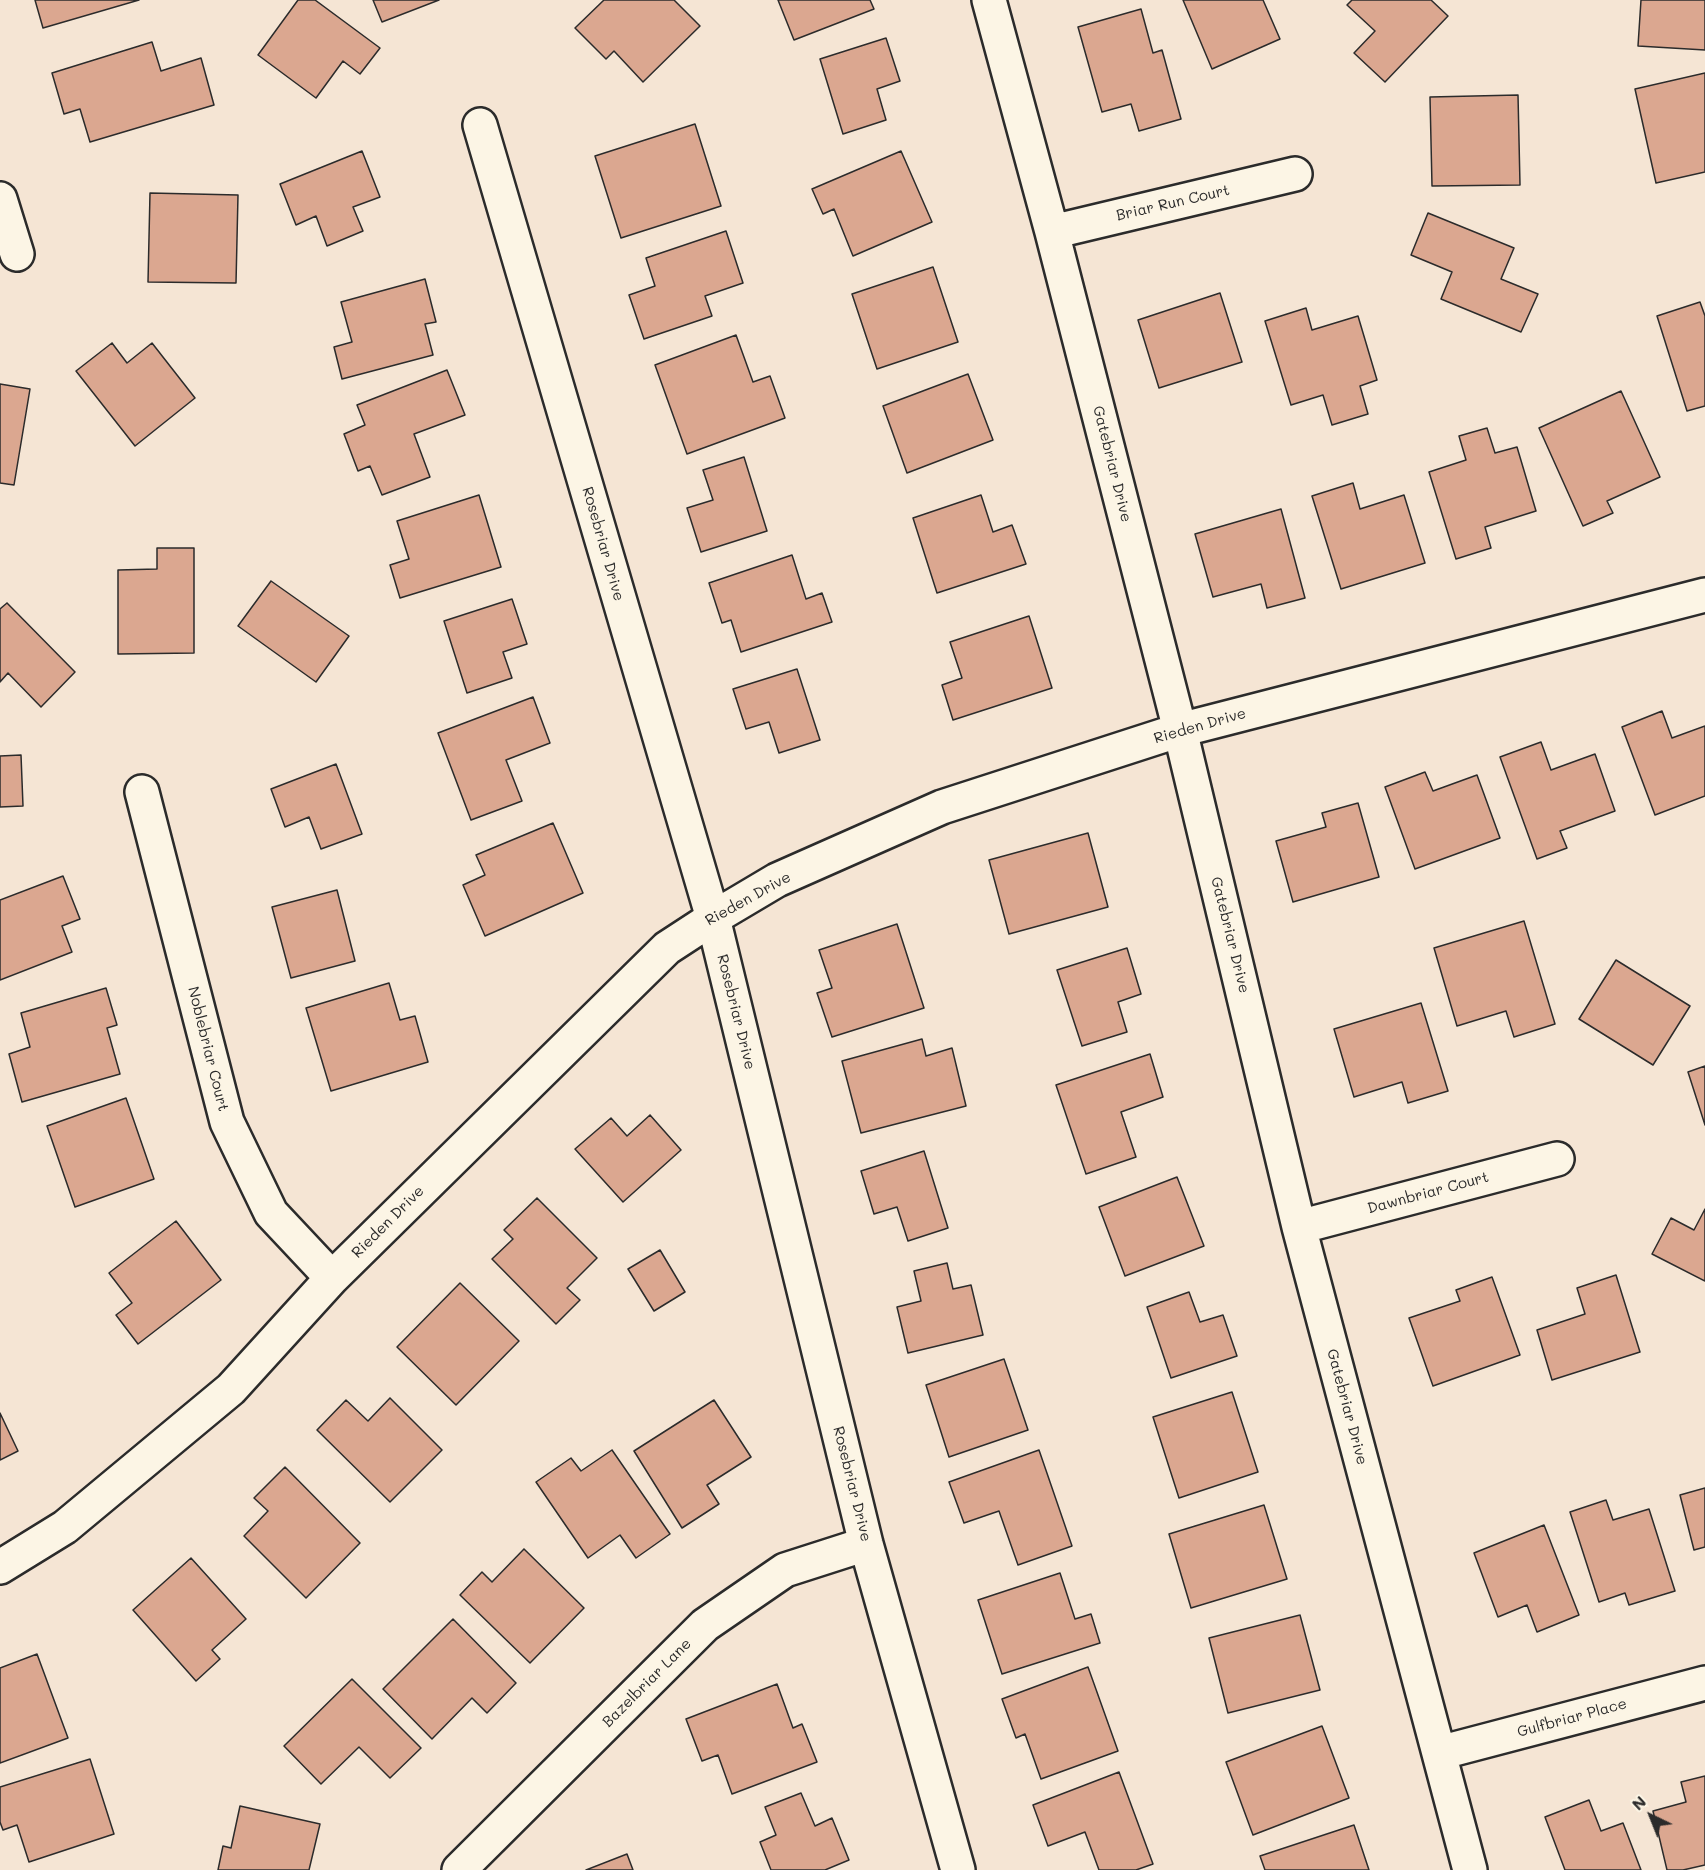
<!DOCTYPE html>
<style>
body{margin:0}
#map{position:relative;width:1705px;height:1870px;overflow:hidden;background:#f5e5d4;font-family:Mali,sans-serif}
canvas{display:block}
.north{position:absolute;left:1621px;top:1786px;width:60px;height:60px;-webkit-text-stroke:4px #fcf5e5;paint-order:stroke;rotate:317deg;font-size:16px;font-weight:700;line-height:24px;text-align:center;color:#2b2b2b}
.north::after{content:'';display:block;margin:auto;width:21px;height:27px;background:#2b2b2b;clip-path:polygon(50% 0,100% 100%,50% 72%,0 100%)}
</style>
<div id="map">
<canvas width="1705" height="1870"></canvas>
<div class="north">N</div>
</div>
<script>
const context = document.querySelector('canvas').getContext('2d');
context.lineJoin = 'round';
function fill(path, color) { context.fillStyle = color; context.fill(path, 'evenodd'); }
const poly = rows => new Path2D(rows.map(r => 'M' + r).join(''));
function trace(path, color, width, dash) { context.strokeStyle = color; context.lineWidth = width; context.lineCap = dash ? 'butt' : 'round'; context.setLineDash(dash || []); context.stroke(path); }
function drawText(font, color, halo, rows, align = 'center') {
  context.font = font + ' Mali,sans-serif'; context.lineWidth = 4.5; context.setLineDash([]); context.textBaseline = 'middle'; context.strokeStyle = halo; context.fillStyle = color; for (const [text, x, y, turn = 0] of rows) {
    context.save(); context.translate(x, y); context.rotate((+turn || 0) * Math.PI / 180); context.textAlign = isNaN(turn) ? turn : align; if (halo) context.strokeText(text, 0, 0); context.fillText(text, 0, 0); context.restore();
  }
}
const building = poly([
 [35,0,139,0,43,28,35,0],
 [298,0,315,0,380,48,360,74,343,61,316,98,258,55,298,0],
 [373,0,439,0,382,22,373,0],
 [604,0,674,0,700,26,643,82,614,51,606,59,575,28,604,0],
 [778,0,870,0,874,9,794,40,778,0],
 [1183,0,1263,0,1280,39,1212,69,1183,0],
 [1352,0,1431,0,1448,16,1385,82,1354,53,1375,31,1347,5,1352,0],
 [1641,0,1705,0,1705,50,1638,46,1641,0],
 [1141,9,1153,53,1162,50,1181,119,1139,131,1131,104,1102,112,1078,27,1141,9],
 [886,38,900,81,877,89,886,120,843,134,820,59,886,38],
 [152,42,161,71,201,58,214,105,90,142,80,109,64,114,52,73,152,42],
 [1705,73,1705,172,1656,183,1635,89,1705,73],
 [1518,95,1520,185,1432,186,1430,97,1518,95],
 [695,124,721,206,621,238,595,156,695,124],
 [362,151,380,197,353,207,363,231,327,246,316,216,296,225,280,184,362,151],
 [901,151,932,222,853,256,834,209,823,214,812,189,901,151],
 [150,193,238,195,236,283,148,282,150,193],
 [1428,213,1514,248,1501,279,1538,294,1521,332,1441,299,1452,272,1411,255,1428,213],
 [726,231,743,283,705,296,712,316,644,339,629,295,655,286,646,258,726,231],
 [933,267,958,342,877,369,852,294,933,267],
 [425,279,436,322,425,324,433,355,342,379,334,347,352,342,341,302,425,279],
 [1220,293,1242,362,1159,388,1138,320,1220,293],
 [1700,302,1705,316,1705,406,1687,411,1657,316,1700,302],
 [1306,308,1312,330,1358,316,1377,380,1360,386,1368,414,1332,425,1323,395,1291,405,1265,321,1306,308],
 [736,335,753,382,770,376,785,418,687,454,655,365,736,335],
 [112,343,127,363,152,343,195,398,135,446,76,371,112,343],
 [447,370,465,415,414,434,430,477,382,495,370,466,358,471,344,434,365,425,357,405,447,370],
 [968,374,993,440,907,473,883,406,968,374],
 [0,384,30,389,14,485,0,483,0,384],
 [1621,391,1660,477,1607,501,1613,513,1583,526,1539,428,1621,391],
 [1487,428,1495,453,1517,447,1536,511,1485,527,1491,548,1456,559,1429,472,1466,460,1459,436,1487,428],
 [744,457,767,531,701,552,687,508,713,500,703,470,744,457],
 [1353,483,1360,509,1404,495,1425,563,1341,589,1312,496,1353,483],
 [479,495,501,567,400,598,390,565,409,559,397,521,479,495],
 [981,495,993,532,1012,525,1026,564,937,593,913,518,981,495],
 [1281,509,1305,598,1267,608,1261,584,1213,597,1195,534,1281,509],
 [157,548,194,548,194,653,118,654,118,570,157,569,157,548],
 [792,555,806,599,822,593,832,622,741,652,731,620,722,623,709,583,792,555],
 [271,581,349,636,316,682,238,626,271,581],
 [512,599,527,644,503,652,512,678,467,693,444,621,512,599],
 [7,603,75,672,41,707,8,673,0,682,0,609,7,603],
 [1029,616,1052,688,953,720,942,685,962,678,950,642,1029,616],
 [797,669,820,740,779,753,769,722,746,729,733,689,797,669],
 [533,697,550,743,506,760,522,801,471,820,438,733,533,697],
 [1662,711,1672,738,1705,726,1705,796,1655,815,1622,727,1662,711],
 [1541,742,1551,770,1595,754,1615,811,1560,831,1567,848,1537,859,1500,757,1541,742],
 [21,755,23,806,0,807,0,756,21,755],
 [336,764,362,834,321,849,309,817,285,827,271,789,336,764],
 [1425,772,1433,791,1477,775,1500,838,1415,869,1385,787,1425,772],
 [1358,803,1379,877,1293,902,1276,841,1326,827,1322,813,1358,803],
 [553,823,583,893,485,936,463,885,485,875,476,855,553,823],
 [1088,833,1108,907,1009,934,989,860,1088,833],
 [63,876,80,919,62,926,72,952,0,980,0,900,63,876],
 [337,890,355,961,291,978,272,907,337,890],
 [1524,921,1555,1024,1514,1037,1506,1011,1457,1026,1434,948,1524,921],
 [897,924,924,1008,832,1037,817,993,832,988,819,950,897,924],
 [1127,948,1141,994,1118,1002,1127,1032,1082,1046,1057,970,1127,948],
 [1616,960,1690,1006,1653,1065,1579,1019,1616,960],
 [389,983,400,1020,415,1016,428,1062,331,1091,306,1008,389,983],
 [106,988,117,1025,107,1028,120,1074,22,1102,9,1054,30,1047,21,1013,106,988],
 [1421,1003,1448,1091,1408,1103,1402,1082,1354,1097,1334,1029,1421,1003],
 [922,1039,926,1056,952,1048,966,1106,861,1133,842,1061,922,1039],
 [1150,1054,1163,1097,1121,1112,1136,1157,1086,1174,1056,1085,1150,1054],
 [1705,1066,1705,1125,1688,1072,1705,1066],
 [126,1098,154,1179,75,1207,47,1126,126,1098],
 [650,1115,681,1150,623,1202,575,1149,611,1118,627,1136,650,1115],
 [924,1151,948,1228,908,1241,897,1207,874,1214,861,1171,924,1151],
 [1177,1177,1204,1246,1125,1276,1099,1207,1177,1177],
 [537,1198,597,1258,567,1288,580,1300,556,1324,492,1259,513,1239,504,1230,537,1198],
 [1705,1209,1705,1281,1652,1254,1671,1218,1694,1230,1705,1209],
 [176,1221,221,1280,138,1344,116,1315,132,1303,109,1273,176,1221],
 [660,1250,685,1292,654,1311,628,1269,660,1250],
 [947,1263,953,1289,971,1285,983,1335,908,1353,897,1307,921,1301,914,1271,947,1263],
 [1616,1275,1640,1352,1552,1380,1537,1330,1585,1314,1577,1288,1616,1275],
 [1492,1277,1520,1355,1433,1386,1409,1318,1460,1301,1456,1290,1492,1277],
 [460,1283,519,1341,456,1405,397,1347,460,1283],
 [1189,1292,1200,1322,1223,1315,1237,1356,1171,1378,1147,1307,1189,1292],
 [1004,1359,1028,1430,949,1457,926,1385,1004,1359],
 [1232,1392,1258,1472,1179,1498,1153,1417,1232,1392],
 [390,1398,442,1450,390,1502,317,1430,346,1400,368,1421,390,1398],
 [714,1400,751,1457,707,1485,719,1504,682,1528,634,1451,714,1400],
 [0,1413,18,1451,0,1460,0,1413],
 [612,1450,670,1534,636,1558,620,1535,588,1558,536,1482,571,1458,581,1471,612,1450],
 [1039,1450,1072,1546,1018,1565,999,1511,964,1523,949,1482,1039,1450],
 [285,1467,360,1543,306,1598,244,1536,268,1511,254,1498,285,1467],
 [1705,1488,1705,1547,1694,1550,1680,1495,1705,1488],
 [1606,1500,1613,1520,1649,1509,1675,1591,1629,1605,1625,1593,1599,1602,1570,1512,1606,1500],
 [1264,1505,1287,1579,1191,1608,1169,1534,1264,1505],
 [1544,1525,1579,1615,1537,1632,1527,1605,1498,1617,1474,1553,1544,1525],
 [524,1549,584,1608,530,1663,460,1595,482,1572,492,1582,524,1549],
 [191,1558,246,1619,212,1650,220,1659,196,1681,133,1610,191,1558],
 [1060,1573,1075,1619,1091,1614,1100,1643,1002,1674,978,1600,1060,1573],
 [1300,1615,1320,1690,1228,1713,1209,1638,1300,1615],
 [453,1619,516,1683,487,1713,472,1698,432,1739,383,1689,453,1619],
 [37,1654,68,1738,0,1763,0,1668,37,1654],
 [1088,1667,1118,1751,1041,1779,1025,1734,1016,1738,1002,1699,1088,1667],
 [352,1679,421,1748,390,1778,359,1747,321,1784,284,1746,352,1679],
 [777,1684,793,1728,802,1724,817,1762,732,1794,718,1755,702,1761,686,1719,777,1684],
 [1322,1726,1349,1798,1253,1835,1226,1762,1322,1726],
 [90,1759,114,1834,29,1862,17,1825,3,1830,0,1822,0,1787,90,1759],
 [1119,1772,1153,1864,1136,1870,1099,1870,1085,1832,1048,1846,1033,1805,1119,1772],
 [1705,1776,1705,1865,1683,1870,1667,1870,1653,1811,1686,1802,1681,1782,1705,1776],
 [801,1793,815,1826,832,1818,849,1860,825,1870,771,1870,760,1842,776,1835,765,1807,801,1793],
 [1589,1800,1601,1831,1623,1823,1641,1870,1565,1870,1545,1817,1589,1800],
 [240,1806,320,1824,309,1870,218,1870,223,1846,231,1848,240,1806],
 [1354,1825,1369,1870,1265,1870,1260,1856,1354,1825],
 [627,1854,633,1870,586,1870,627,1854]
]);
fill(building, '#dba790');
trace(building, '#2b2b2b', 1.5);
const minor = poly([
 [989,0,1052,232,1180,730,1299,1227,1470,1870],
 [480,125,713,918,866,1544,958,1870],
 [0,199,17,254],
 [1052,232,1295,174],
 [142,792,227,1122,271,1213,332,1278],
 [1299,1227,1557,1159],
 [0,1567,65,1527,231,1389,332,1278,667,948,713,918,777,880,942,807,1180,730,1705,595],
 [1439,1753,1705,1683],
 [459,1870,705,1625,785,1570,866,1544]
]);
trace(minor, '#2b2b2b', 38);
trace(minor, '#fcf5e5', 33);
drawText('15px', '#2b2b2b', '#fcf5e5', [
 ["Briar Run Court",1173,203,-13],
 ["Gatebriar Drive",1112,464,76],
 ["Rosebriar Drive",603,544,74],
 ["Rieden Drive",1200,726,-16],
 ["Rieden Drive",748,899,-29],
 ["Gatebriar Drive",1230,935,76],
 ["Rosebriar Drive",736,1012,76],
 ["Noblebriar Court",208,1049,76],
 ["Dawnbriar Court",1428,1193,-15],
 ["Rieden Drive",388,1222,-45],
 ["Gatebriar Drive",1347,1407,75],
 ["Rosebriar Drive",852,1484,76],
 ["Bazelbriar Lane",647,1683,-45],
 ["Gulfbriar Place",1572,1718,-15]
]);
</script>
